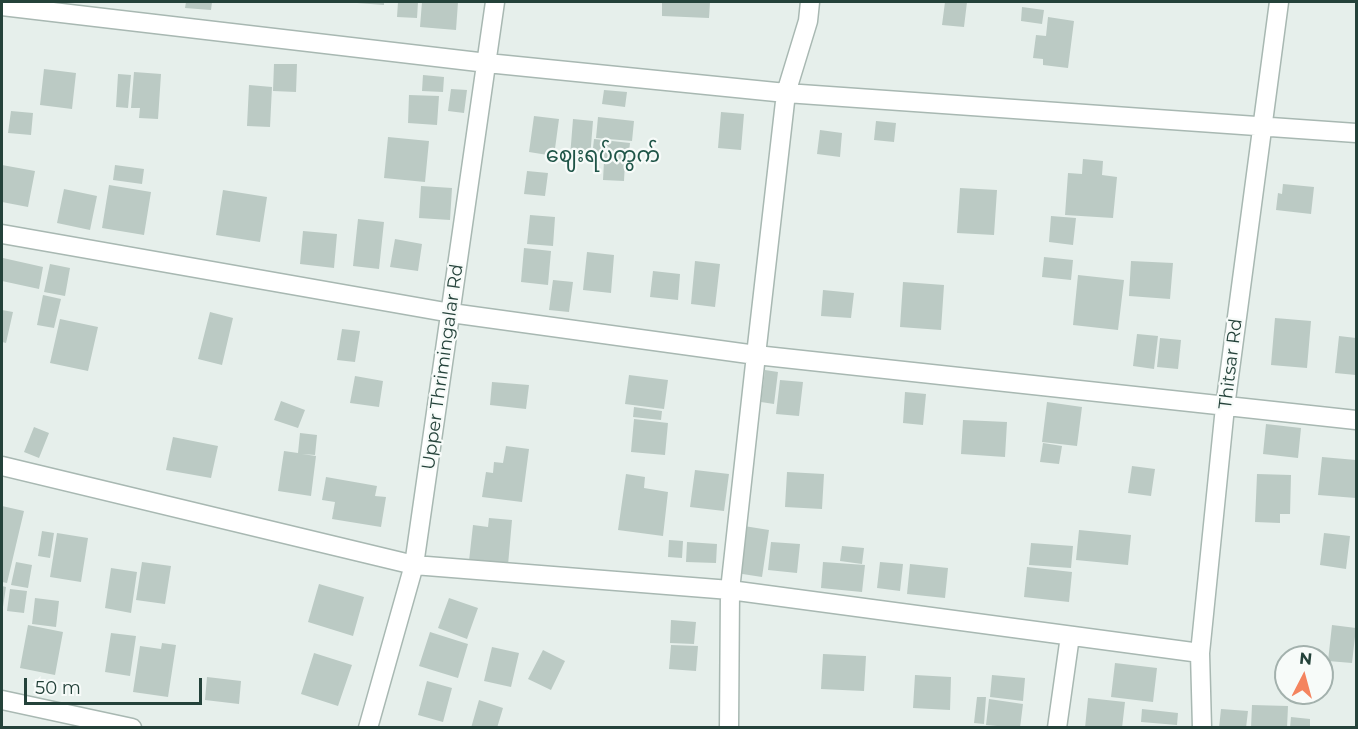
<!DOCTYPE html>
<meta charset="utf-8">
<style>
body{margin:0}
#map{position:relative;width:1358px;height:729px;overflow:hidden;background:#e6efeb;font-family:Montserrat,sans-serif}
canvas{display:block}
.frame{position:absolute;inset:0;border:3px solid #24423a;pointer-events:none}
.north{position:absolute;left:1274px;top:645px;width:60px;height:60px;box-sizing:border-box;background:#f7fbf9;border:2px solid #a3b1ad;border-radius:50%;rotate:6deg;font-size:16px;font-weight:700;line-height:24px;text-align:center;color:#24423a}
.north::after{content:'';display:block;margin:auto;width:21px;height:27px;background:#f4845f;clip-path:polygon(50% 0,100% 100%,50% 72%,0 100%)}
.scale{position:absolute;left:24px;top:678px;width:178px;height:27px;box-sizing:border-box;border:3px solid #24423a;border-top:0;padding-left:8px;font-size:18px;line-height:21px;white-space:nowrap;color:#24423a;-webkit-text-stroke:4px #f7fbf9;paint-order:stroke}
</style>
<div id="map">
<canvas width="1358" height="729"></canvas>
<div class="frame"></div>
<div class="north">N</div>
<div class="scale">50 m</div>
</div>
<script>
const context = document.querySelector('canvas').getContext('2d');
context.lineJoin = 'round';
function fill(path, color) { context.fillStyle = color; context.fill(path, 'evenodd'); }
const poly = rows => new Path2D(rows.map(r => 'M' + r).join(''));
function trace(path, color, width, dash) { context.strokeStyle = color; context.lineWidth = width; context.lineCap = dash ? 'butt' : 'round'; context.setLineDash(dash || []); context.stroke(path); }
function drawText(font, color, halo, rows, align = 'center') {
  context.font = font + ' Montserrat,"Noto Sans Myanmar",sans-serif'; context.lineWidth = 4.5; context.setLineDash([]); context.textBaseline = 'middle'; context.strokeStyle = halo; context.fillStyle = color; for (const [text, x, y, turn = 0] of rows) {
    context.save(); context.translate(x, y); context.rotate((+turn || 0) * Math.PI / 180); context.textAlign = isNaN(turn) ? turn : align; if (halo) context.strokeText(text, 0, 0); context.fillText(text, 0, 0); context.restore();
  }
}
fill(poly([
 [186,2,212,2,211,10,185,8],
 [357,2,384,2,384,5,357,3],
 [398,2,418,2,417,18,397,17],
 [422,2,458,2,456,30,420,27],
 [662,2,710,2,709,18,662,16],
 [945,2,967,2,964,27,942,25],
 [1022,7,1044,10,1042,24,1021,21],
 [1048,17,1074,21,1068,68,1043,65,1043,59,1033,58,1036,35,1046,36],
 [274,64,297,64,296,92,273,91],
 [44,69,76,73,72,109,40,105],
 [134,72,161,74,158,119,139,118,140,108,131,108],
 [118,74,131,75,128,108,116,107],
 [423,75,444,77,443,92,422,91],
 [249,85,272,87,270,127,247,126],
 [451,89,467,90,464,113,448,111],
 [604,90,627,92,625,107,602,104],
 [409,95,439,96,437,125,408,123],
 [11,111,33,113,31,135,8,133],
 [721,112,744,114,741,150,718,148],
 [534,116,559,119,554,156,529,152],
 [598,117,634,121,632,141,596,138],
 [573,119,593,121,590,158,570,157],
 [876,121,896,123,894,142,874,140],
 [820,130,842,133,840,157,817,154],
 [388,137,429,141,425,182,384,178],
 [594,139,630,143,628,161,592,157],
 [1083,159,1103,161,1102,175,1117,177,1113,218,1065,215,1068,173,1082,174],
 [604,161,625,162,624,181,603,180],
 [2,165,35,171,28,207,2,202],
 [115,165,144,169,142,184,113,180],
 [527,171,548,173,545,196,524,194],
 [1283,184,1314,187,1311,214,1276,210,1278,193,1282,194],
 [109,185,151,192,144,235,102,228],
 [421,186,452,188,450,220,419,218],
 [960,188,997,190,994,235,957,233],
 [64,189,97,196,90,230,57,223],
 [223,190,267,197,260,242,216,235],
 [530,215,555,217,553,246,527,244],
 [1051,216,1076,218,1073,245,1049,242],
 [358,219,384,222,379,269,353,266],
 [303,231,337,234,334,268,300,264],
 [395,239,422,244,418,271,390,267],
 [524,248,551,251,548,285,521,282],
 [587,252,614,255,611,293,583,290],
 [1044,257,1073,260,1071,280,1042,277],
 [3,258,43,267,39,289,2,281],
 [695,261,720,264,715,307,691,304],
 [1131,261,1173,263,1170,299,1129,296],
 [50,264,70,268,65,296,44,292],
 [653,271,680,274,678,300,650,297],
 [1078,275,1124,280,1118,330,1073,325],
 [553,280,573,282,569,312,549,310],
 [903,282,944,285,941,330,900,327],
 [823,290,854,293,851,318,821,316],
 [43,295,61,299,54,328,37,325],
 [2,310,13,312,6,343,2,342],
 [210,312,233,318,222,365,198,359],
 [1275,318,1311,321,1307,368,1271,365],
 [60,319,98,327,88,371,50,363],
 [342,329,360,331,355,362,337,360],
 [1137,334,1158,336,1154,369,1133,366],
 [1339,336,1356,338,1356,375,1335,373],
 [1160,338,1181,340,1178,369,1157,367],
 [765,370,778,372,774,404,761,402],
 [629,375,668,380,664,409,625,404],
 [355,376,383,381,379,407,350,403],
 [780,380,803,382,799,416,776,414],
 [492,382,529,385,526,409,490,405],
 [905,392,926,394,923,425,903,423],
 [281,401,305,410,298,428,274,420],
 [1047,402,1082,407,1077,446,1042,442],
 [634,407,662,411,661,420,633,417],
 [634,419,668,423,665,455,631,452],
 [963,420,1007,422,1005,457,961,454],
 [1266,424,1301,428,1298,458,1263,454],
 [34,427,49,433,39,458,24,452],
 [300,433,317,435,315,455,302,454,316,456,311,496,278,491,284,451,298,453],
 [173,437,218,446,211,478,166,470],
 [1043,443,1062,446,1059,464,1040,462],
 [506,446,529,449,522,502,482,497,486,472,493,473,494,462,503,463],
 [1322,457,1356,460,1356,498,1318,495],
 [1132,466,1155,469,1151,496,1128,493],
 [695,470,729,474,724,511,690,507],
 [787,472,824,474,822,509,785,507],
 [626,474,645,477,644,488,668,492,663,536,618,530],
 [1257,474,1291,475,1290,514,1280,514,1280,523,1255,522],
 [326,477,377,486,375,496,386,497,381,527,332,519,335,502,322,500],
 [2,506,24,511,7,583,2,582],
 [489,518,512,520,508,565,469,561,473,525,488,527],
 [744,526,769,530,762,577,736,573],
 [1079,530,1131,535,1128,565,1076,560],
 [42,531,54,533,50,558,38,556],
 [57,533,88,538,81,582,50,577],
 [1324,533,1350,536,1346,569,1320,565],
 [669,540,683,541,682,558,668,557],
 [687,542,717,544,716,563,686,562],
 [771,542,800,544,797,573,768,570],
 [1031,543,1073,546,1071,568,1029,565],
 [842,546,864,548,862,564,840,561],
 [16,562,32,565,28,588,11,585],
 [142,562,171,566,165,604,136,600],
 [823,562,865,565,862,592,821,588],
 [880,562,903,564,900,591,877,588],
 [910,564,948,568,945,598,907,594],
 [1027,567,1072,572,1069,602,1024,597],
 [111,568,137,572,131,613,105,608],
 [319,584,364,597,353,636,308,622],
 [2,586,6,587,3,607,2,607],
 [10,589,27,591,24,613,7,611],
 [35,598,59,601,56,627,32,624],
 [449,598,478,608,467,639,438,628],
 [671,620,696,622,694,644,670,643],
 [28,625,63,632,55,675,20,668],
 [1332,625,1356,628,1352,663,1328,661],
 [430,632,468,644,458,678,419,666],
 [111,633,136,636,130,676,105,672],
 [162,643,176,645,168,697,133,692,140,646,161,649],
 [671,645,698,646,696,671,669,669],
 [492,647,519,653,511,687,484,681],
 [543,650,565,661,551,690,528,679],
 [314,653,352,665,338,706,301,694],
 [823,654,866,656,864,691,821,689],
 [1115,663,1157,668,1153,702,1111,697],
 [915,675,951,677,950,710,913,708],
 [992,675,1025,678,1023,701,990,697],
 [207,677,241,681,239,704,205,700],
 [427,681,452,688,443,722,418,715],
 [977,697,986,697,984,724,974,723],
 [1088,698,1125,702,1122,728,1085,728],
 [989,699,1023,704,1020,728,986,725],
 [479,700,503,708,497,728,471,728],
 [1252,705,1288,706,1287,728,1251,728],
 [1142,709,1178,713,1177,725,1141,722],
 [1221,709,1248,711,1246,728,1219,728],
 [1291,717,1310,719,1310,728,1290,728]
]), '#bbcac4');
const minor = poly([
 [2,6,487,63,786,93,1356,133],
 [2,234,451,313,756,355,1356,420],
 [2,466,414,565,730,590,1200,653],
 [2,700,132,728],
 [368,728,414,565,495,2],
 [729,728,730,590,756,355,786,93,808,21,810,2],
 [1057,728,1070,636],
 [1202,728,1200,653,1225,407,1279,2]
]);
trace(minor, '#a8b8b2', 21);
trace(minor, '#fff', 18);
drawText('18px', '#24423a', '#f7fbf9', [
 ["Thitsar Rd",1231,364,-83],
 ["Upper Thrimingalar Rd",443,367,-82]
]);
drawText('21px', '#1f5548', '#f7fbf9', [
 ["ဈေးရပ်ကွက်",603,156]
]);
</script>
